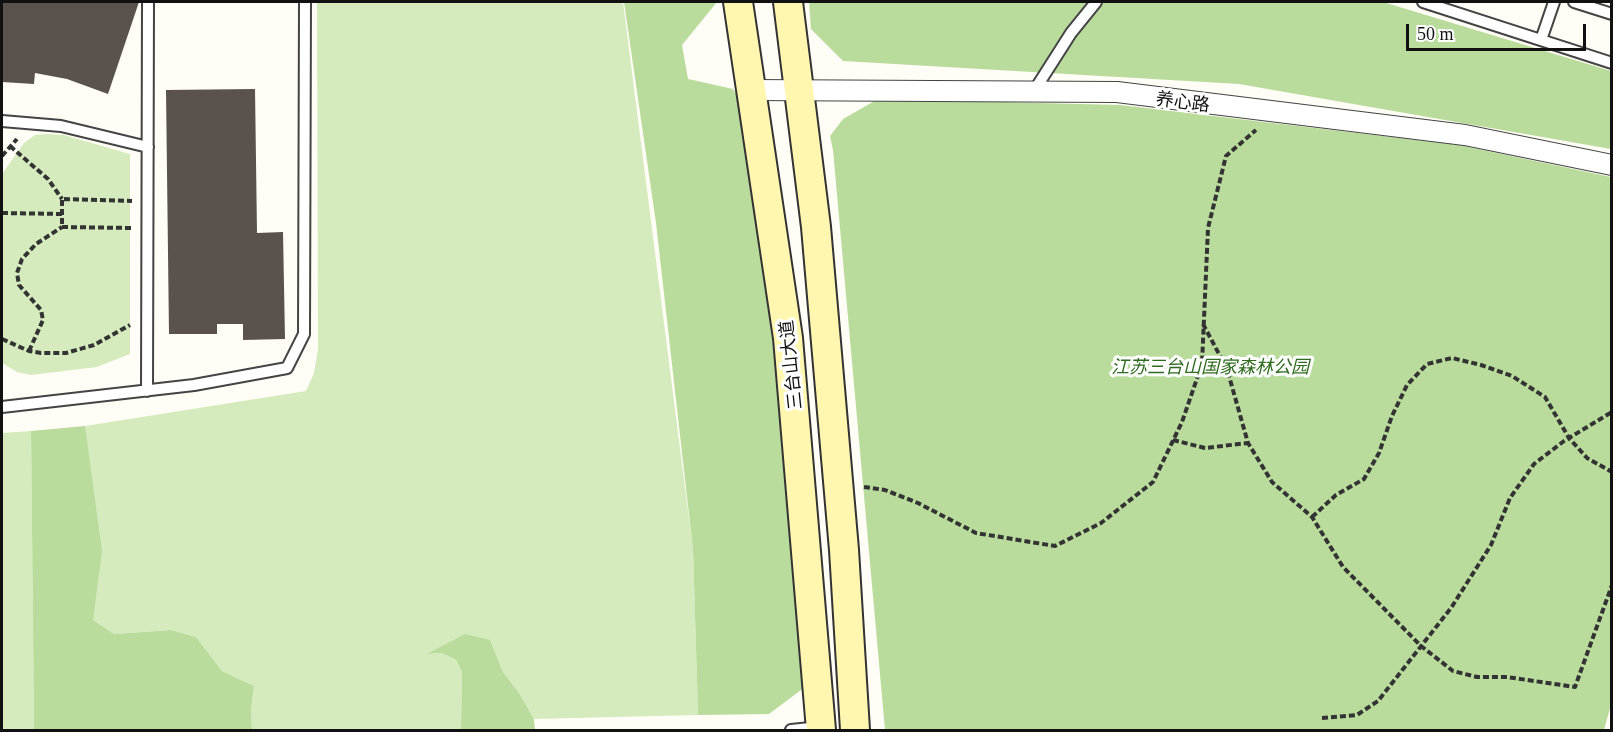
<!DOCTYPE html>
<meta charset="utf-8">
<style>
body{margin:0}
#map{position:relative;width:1613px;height:732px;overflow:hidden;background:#fffdf5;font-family:Georgia,serif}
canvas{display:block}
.frame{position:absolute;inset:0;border:3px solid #111;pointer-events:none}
.scale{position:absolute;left:1406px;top:24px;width:180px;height:27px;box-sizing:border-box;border:3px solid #111;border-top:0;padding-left:8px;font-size:18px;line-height:21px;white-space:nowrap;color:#111;-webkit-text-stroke:4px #fff;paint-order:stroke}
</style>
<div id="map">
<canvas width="1613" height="732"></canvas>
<div class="frame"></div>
<div class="scale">50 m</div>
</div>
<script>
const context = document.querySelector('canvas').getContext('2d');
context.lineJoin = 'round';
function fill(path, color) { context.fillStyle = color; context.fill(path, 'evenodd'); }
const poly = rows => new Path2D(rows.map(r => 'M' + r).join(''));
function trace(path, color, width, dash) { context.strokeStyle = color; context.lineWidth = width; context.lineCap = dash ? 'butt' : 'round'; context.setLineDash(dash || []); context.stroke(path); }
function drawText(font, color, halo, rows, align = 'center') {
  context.font = font + ' Georgia,"Noto Sans SC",serif'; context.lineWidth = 6; context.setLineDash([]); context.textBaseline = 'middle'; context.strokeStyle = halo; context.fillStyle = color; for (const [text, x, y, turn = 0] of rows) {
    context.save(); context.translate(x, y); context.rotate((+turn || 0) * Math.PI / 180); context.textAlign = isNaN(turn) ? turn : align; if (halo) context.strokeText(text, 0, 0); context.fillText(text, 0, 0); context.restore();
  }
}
fill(poly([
 [317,2,623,2,693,550,698,715,534,719,519,693,503,672,490,640,429,654,442,653,456,660,462,672,461,730,252,730,251,710,254,686,222,671,196,637,171,630,114,634,92,620,95,599,85,426,306,391,314,373,318,349],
 [46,134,64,135,130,154,130,354,97,367,31,375,17,372,2,363,2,174,24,143,35,135],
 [31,431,34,730,2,730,2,433]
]), '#d5ebbd');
fill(poly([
 [624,2,717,2,682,45,688,79,733,89,739,99,778,344,805,687,769,714,698,715,693,550,656,223],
 [809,2,1383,2,1611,71,1611,149,1239,84,843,61,811,29],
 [878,99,1120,105,1459,145,1611,177,1612,701,1604,730,885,730,833,150,830,136,843,119],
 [85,426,102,551,93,620,114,634,171,630,196,637,222,671,254,686,251,710,252,730,34,730,31,431],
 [465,634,490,640,503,672,519,693,534,719,535,730,461,730,462,672,456,660,442,653,427,654]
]), '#b9dc9c');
fill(poly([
 [2,2,139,2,108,94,67,79,35,73,34,84,2,82],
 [255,89,257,233,283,232,285,339,243,340,243,324,217,324,217,334,169,334,166,90]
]), '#5a524d');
const service = poly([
 [1423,2,1612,63],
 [1574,2,1612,14],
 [1541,40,1554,2],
 [1034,91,1071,33,1096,2],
 [2,121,61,126,148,147],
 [147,391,148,2],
 [2,407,194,385,287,368,304,334,305,2],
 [791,730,820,727]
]);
const minor = poly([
 [750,90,1117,92,1465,135,1612,165]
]);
const secondary = poly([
 [738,2,788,338,821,730],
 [788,2,816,227,844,550,855,730]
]);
trace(service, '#444', 14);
trace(minor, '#444', 22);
trace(secondary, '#333', 32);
trace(poly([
 [10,146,48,179,62,199],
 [2,156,17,139],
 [2,213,62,214],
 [131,228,62,227,62,199,132,201],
 [1203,324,1227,369,1248,443,1272,482,1312,517,1343,567,1421,646,1453,671,1477,677,1507,677,1575,687,1612,585],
 [2,339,29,351,41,353,66,353,94,345,130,325],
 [29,351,43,320,41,310,19,285,17,273,22,259,36,244,62,227],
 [1173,440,1205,448,1248,443],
 [864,487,885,490,918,503,976,533,1055,546,1101,523,1153,482,1182,422,1202,364,1208,228,1226,156,1256,130],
 [1312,517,1336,495,1364,479,1379,453,1392,416,1407,385,1427,364,1452,358,1481,365,1512,376,1545,397,1569,438,1587,458,1612,472],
 [1322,718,1357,715,1378,701,1451,608,1491,545,1510,498,1534,464,1564,441,1612,412]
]), '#333', 4, [6, 3]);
trace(service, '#fff', 10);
trace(minor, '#fff', 20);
trace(secondary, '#fff6b0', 28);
drawText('18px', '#111', '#fff', [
 ["养心路",1183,101,7],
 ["三台山大道",790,365,-96]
]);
drawText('italic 18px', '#2f6b1f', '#fff', [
 ["江苏三台山国家森林公园",1210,366]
]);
</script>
